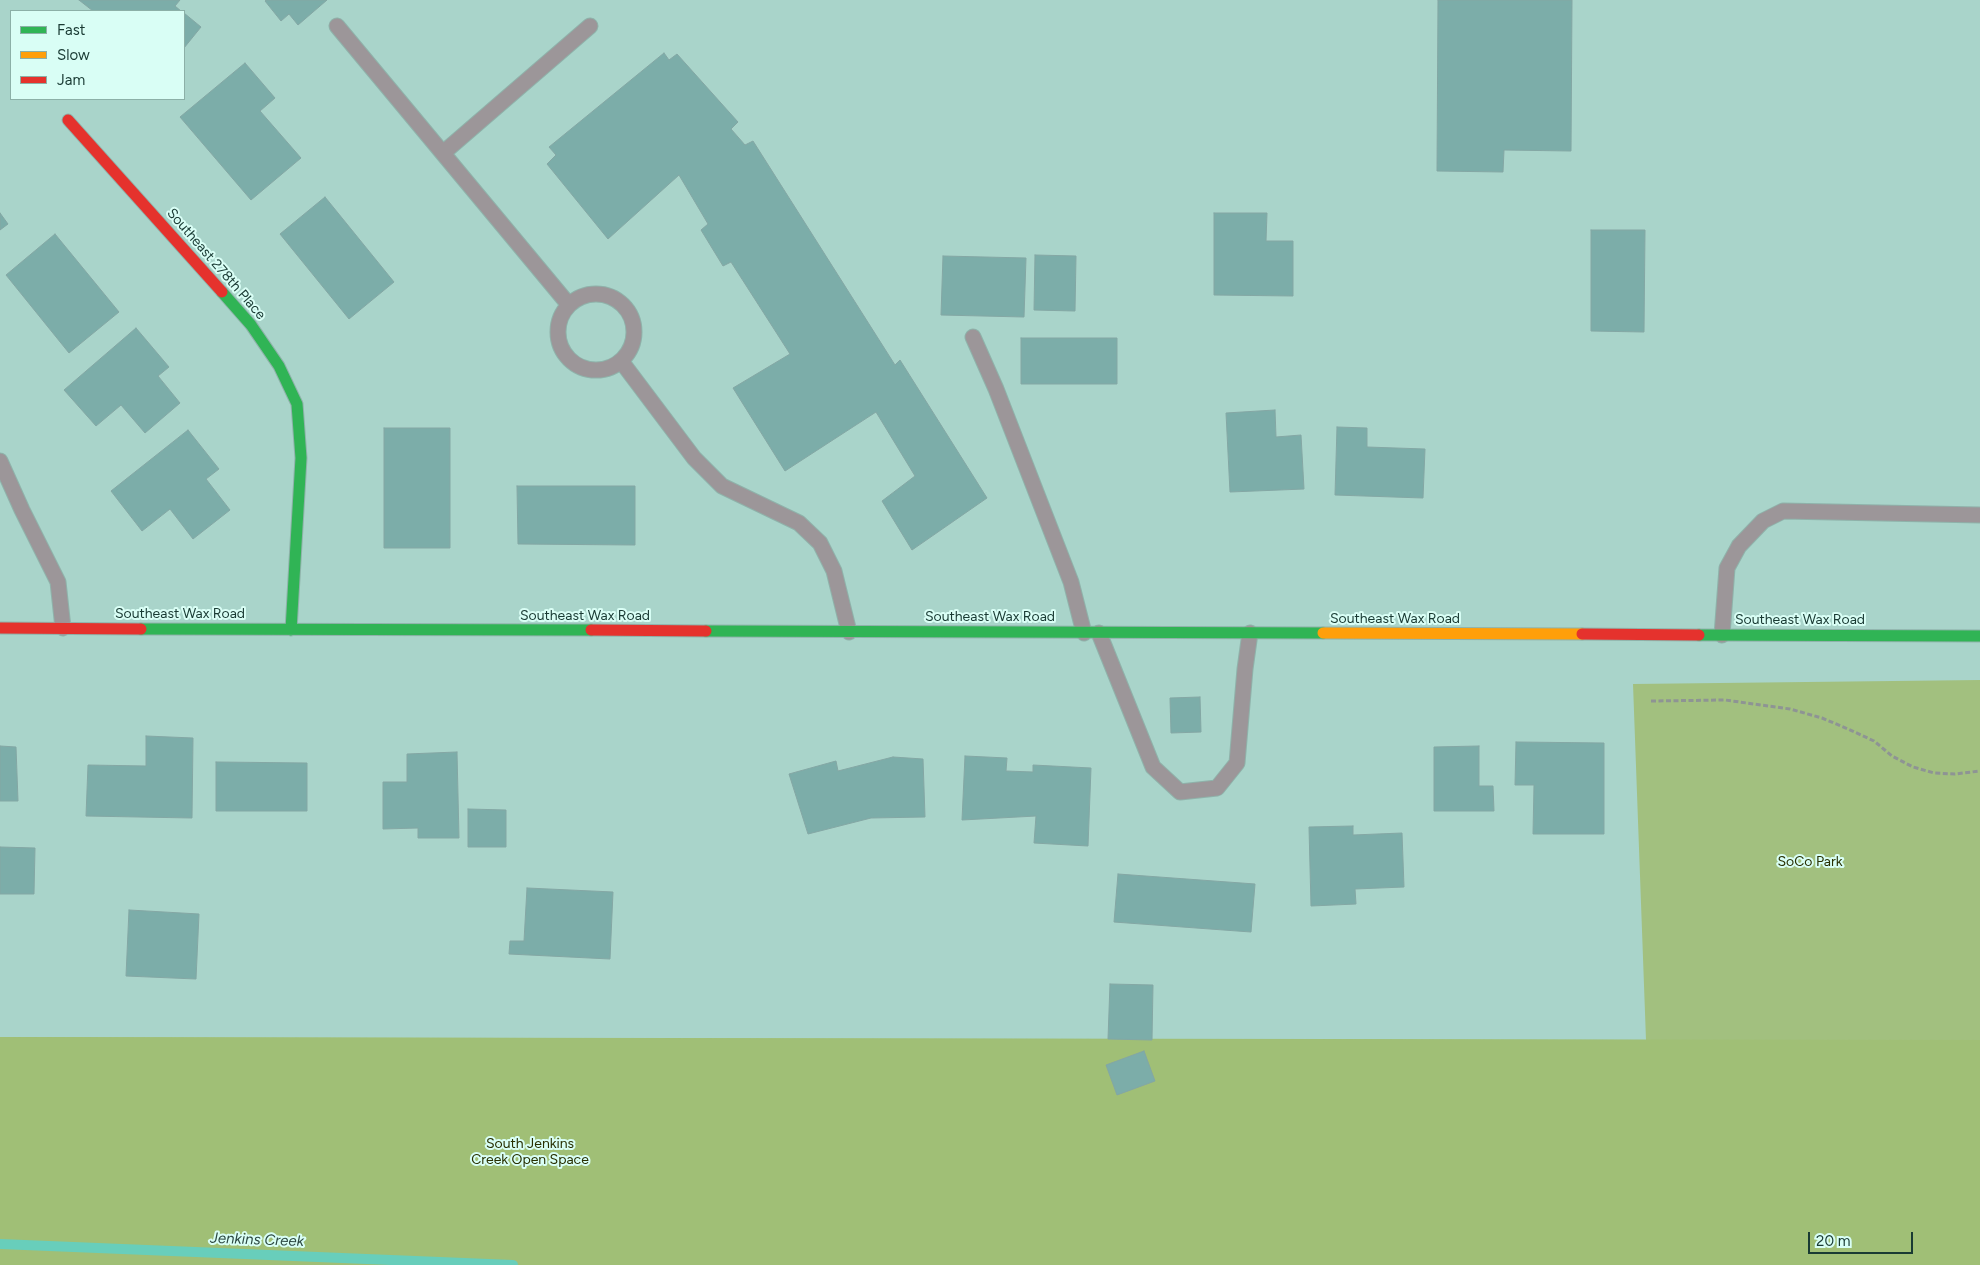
<!DOCTYPE html>
<style>
body{margin:0}
#map{position:relative;width:1980px;height:1265px;overflow:hidden;background:#a9d4ca;font-family:Figtree,sans-serif}
canvas{display:block}
.legend{position:absolute;left:10px;top:10px;width:175px;height:90px;box-sizing:border-box;background:#d9fef5;border:1px solid #8cb0a7;margin:0;padding:6px 9px;list-style:none;font-size:15px;color:#193a33}
.legend li{display:flex;align-items:center;gap:10px;height:25px}
.legend b{width:25px;border:1px solid #8cb0a7}
.scale{position:absolute;left:1808px;top:1232px;width:105px;height:22px;box-sizing:border-box;border:2px solid #193a33;border-top:0;padding-left:6px;font-size:15px;line-height:18px;white-space:nowrap;color:#193a33;-webkit-text-stroke:4px #d9fef5;paint-order:stroke}
</style>
<div id="map">
<canvas width="1980" height="1265"></canvas>
<ul class="legend">
<li><b style="height:6px;background:#30b455"></b>Fast</li>
<li><b style="height:6px;background:#ff9f0a"></b>Slow</li>
<li><b style="height:6px;background:#e5322d"></b>Jam</li>
</ul>
<div class="scale">20 m</div>
</div>
<script>
const context = document.querySelector('canvas').getContext('2d');
context.lineJoin = 'round';
function fill(path, color) { context.fillStyle = color; context.fill(path, 'evenodd'); }
const poly = rows => new Path2D(rows.map(r => 'M' + r).join(''));
function trace(path, color, width, dash) { context.strokeStyle = color; context.lineWidth = width; context.lineCap = dash ? 'butt' : 'round'; context.setLineDash(dash || []); context.stroke(path); }
function drawText(font, color, halo, rows, align = 'center') {
  context.font = font + ' Figtree,sans-serif'; context.lineWidth = 4; context.setLineDash([]); context.textBaseline = 'middle'; context.strokeStyle = halo; context.fillStyle = color; for (const [text, x, y, turn = 0] of rows) {
    context.save(); context.translate(x, y); context.rotate((+turn || 0) * Math.PI / 180); context.textAlign = isNaN(turn) ? turn : align; if (halo) context.strokeText(text, 0, 0); context.fillText(text, 0, 0); context.restore();
  }
}
fill(poly([
 [1980,680,1980,1040,1833,1041,0,1265,0,1037,1646,1040,1633,684]
]), '#a2c07f');
fill(poly([
 [0,1037,1980,1040,1980,1265,0,1265]
]), '#a0bf76');
trace(poly([
 [0,1244,513,1265]
]), '#68cebb', 10);
const building = poly([
 [79,0,180,0,175,6,181,11,93,11,79,0],
 [266,0,327,0,298,25,289,14,281,21,265,1,266,0],
 [1438,0,1572,0,1571,151,1504,150,1503,172,1437,171,1438,0],
 [184,13,201,27,184,48,184,13],
 [664,53,669,60,677,54,738,122,731,129,745,145,753,141,895,365,900,360,987,498,912,550,882,501,915,476,876,412,785,471,733,388,790,354,731,262,723,266,701,230,708,224,679,175,608,239,547,164,556,155,549,147,664,53],
 [245,63,275,98,260,111,301,158,251,200,180,117,245,63],
 [325,197,394,282,349,319,280,234,325,197],
 [0,213,8,224,0,230,0,213],
 [1214,213,1267,213,1266,241,1293,241,1293,296,1214,295,1214,213],
 [1591,230,1645,230,1644,332,1591,331,1591,230],
 [55,234,119,312,69,353,6,275,55,234],
 [1035,255,1076,256,1075,311,1034,310,1035,255],
 [943,256,1026,258,1024,317,941,315,943,256],
 [136,328,169,367,158,376,180,403,145,433,121,405,96,426,64,390,136,328],
 [1021,338,1117,338,1117,384,1021,384,1021,338],
 [1275,410,1276,437,1301,435,1304,489,1230,492,1226,413,1275,410],
 [1337,427,1367,428,1367,447,1425,449,1423,498,1335,495,1337,427],
 [384,428,450,428,450,548,384,548,384,428],
 [188,430,219,469,206,479,230,510,193,539,170,509,142,531,111,491,188,430],
 [517,486,635,486,635,545,518,544,517,486],
 [1200,697,1201,732,1171,733,1170,698,1200,697],
 [146,736,193,738,192,818,86,816,88,765,146,766,146,736],
 [1516,742,1604,743,1604,834,1533,834,1534,785,1515,785,1516,742],
 [0,746,16,747,18,801,0,801,0,746],
 [1479,746,1479,786,1493,786,1494,811,1434,811,1434,747,1479,746],
 [457,752,459,838,418,838,418,828,383,829,383,782,407,782,407,754,457,752],
 [965,756,1007,758,1006,771,1033,772,1033,765,1091,768,1088,846,1034,843,1036,816,962,820,965,756],
 [893,757,923,759,925,817,871,818,808,834,789,774,836,761,838,771,893,757],
 [216,762,307,763,307,811,216,811,216,762],
 [468,809,506,810,506,847,468,847,468,809],
 [1353,826,1353,835,1402,833,1404,887,1355,889,1356,904,1311,906,1309,827,1353,826],
 [0,847,35,848,34,894,0,894,0,847],
 [1118,874,1255,884,1251,932,1114,922,1118,874],
 [527,888,613,892,610,959,509,954,510,941,524,941,527,888],
 [129,910,199,914,196,979,126,976,129,910],
 [1110,984,1153,985,1152,1040,1108,1039,1110,984],
 [1144,1051,1155,1081,1117,1095,1106,1065,1144,1051]
]);
fill(building, '#7cada9');
trace(building, '#84a7a4', 1);
const lane = poly([
 [337,26,569,305],
 [443,153,590,26],
 '558 332a38 38 0 1 1 76 0a38 38 0 1 1-76 0Z',
 [973,337,996,389,1071,582,1084,633],
 [621,361,694,458,722,486,799,523,820,543,834,571,849,632],
 [0,461,22,510,58,582,63,628],
 [1099,633,1153,767,1180,792,1217,788,1237,763,1245,669,1250,633],
 [1722,635,1727,568,1739,546,1763,521,1783,511,1980,515]
]);
const fast = poly([
 [222,292,251,325,279,366,297,404,301,458,291,630],
 [141,629,591,630],
 [706,631,1323,633],
 [1699,635,1980,636]
]);
const slow = poly([
 [1323,633,1582,634]
]);
const jam = poly([
 [68,120,222,292],
 [0,628,141,629],
 [591,630,706,631],
 [1582,634,1699,635]
]);
trace(lane, '#8fb2aa', 17);
trace(fast, '#8fb2aa', 13);
trace(slow, '#8fb2aa', 13);
trace(jam, '#8fb2aa', 13);
trace(poly([
 [1651,701,1725,700,1790,709,1822,718,1848,729,1874,741,1892,756,1913,767,1934,773,1955,774,1980,771]
]), '#8e9494', 3, [5, 2.5]);
trace(lane, '#9c9699', 15);
trace(fast, '#30b455', 11);
trace(slow, '#ff9f0a', 11);
trace(jam, '#e5322d', 11);
drawText('14px', '#193a33', '#d9fef5', [
 ["Southeast 278th Place",216,264,49],
 ["Southeast Wax Road",180,614],
 ["Southeast Wax Road",585,616],
 ["Southeast Wax Road",990,617],
 ["Southeast Wax Road",1395,619],
 ["Southeast Wax Road",1800,620]
]);
drawText('14px', '#282f00', '#d9fef5', [
 ["SoCo Park",1810,862],
 ["South Jenkins",530,1144],
 ["Creek Open Space",530,1160]
]);
drawText('italic 15px', '#2c4842', '#d9fef5', [
 ["Jenkins Creek",257,1240,2]
]);
</script>
